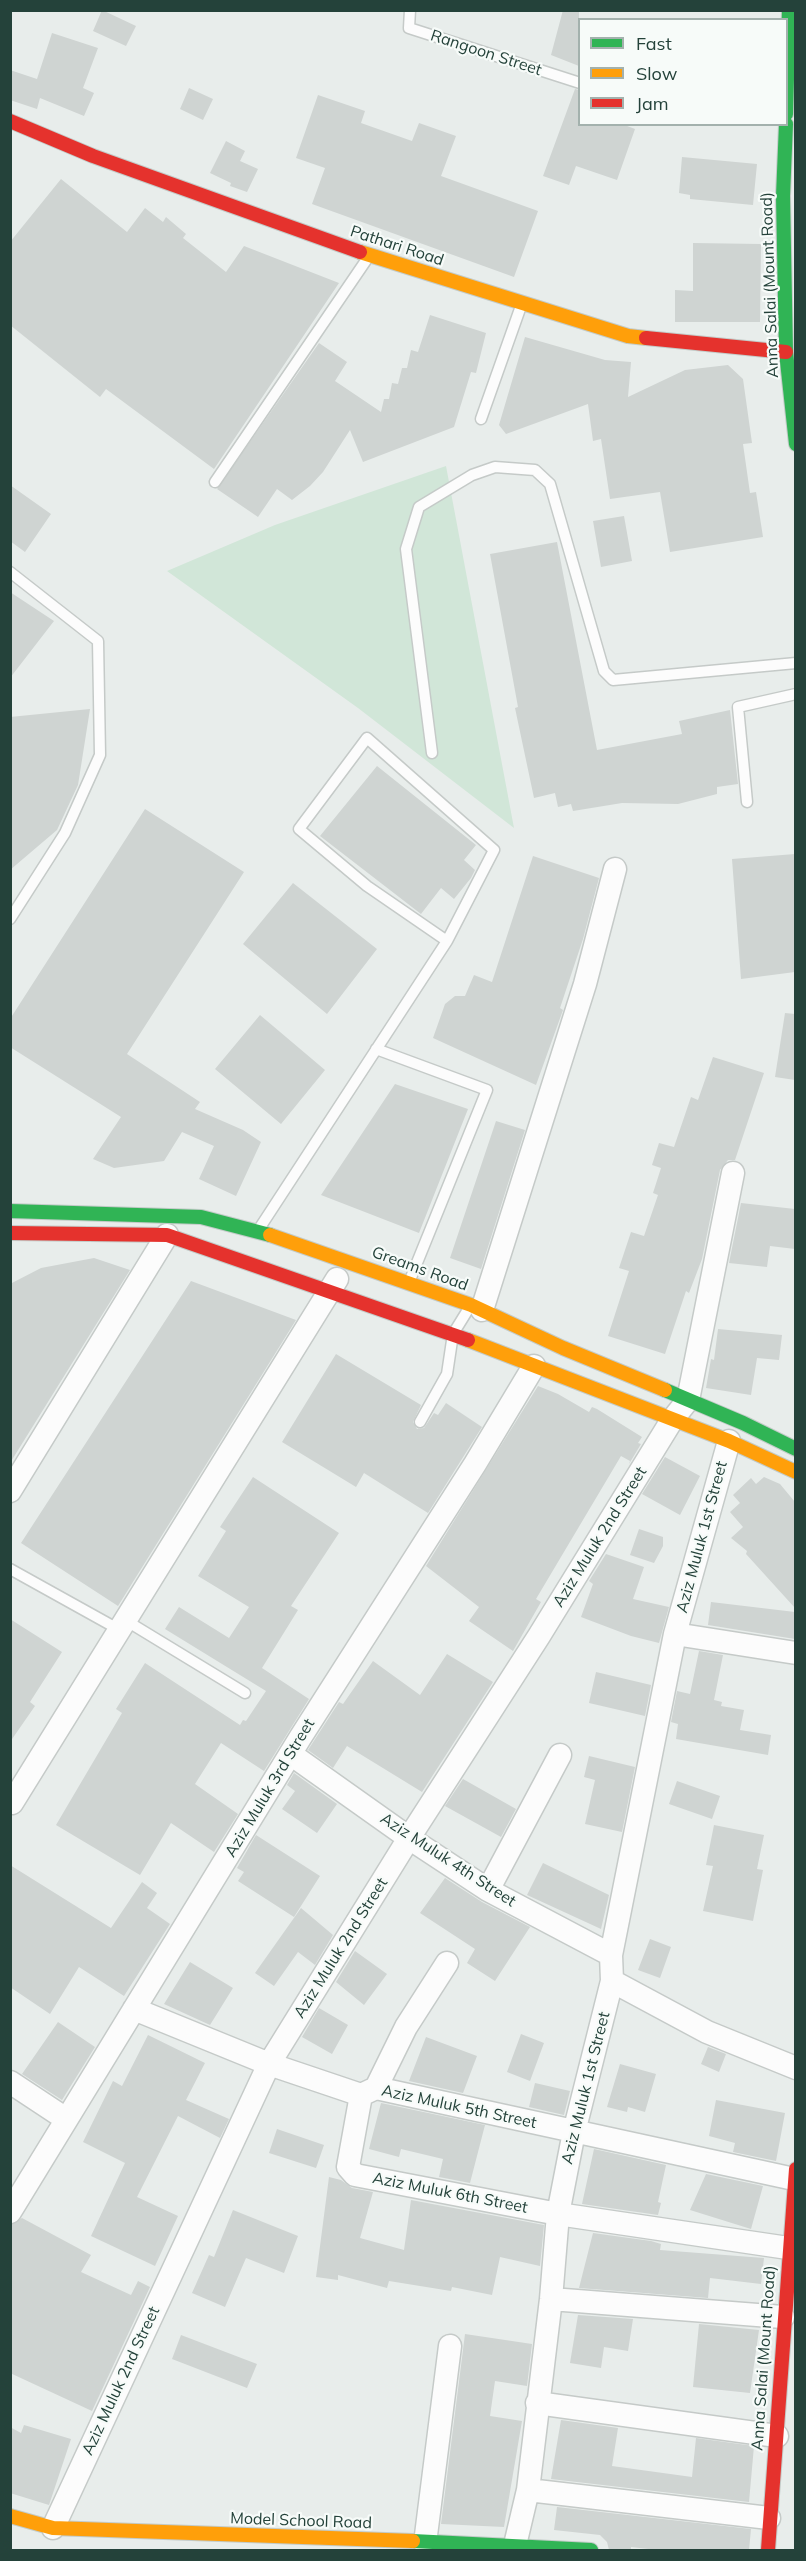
<!DOCTYPE html>
<style>
body{margin:0}
#map{position:relative;width:806px;height:2561px;overflow:hidden;background:#e8edeb;font-family:Mulish,sans-serif}
canvas{display:block}
.frame{position:absolute;inset:0;border:12px solid #24423a;pointer-events:none}
.legend{position:absolute;left:578px;top:18px;width:210px;height:108px;box-sizing:border-box;background:#f7fbf9;border:2px solid #a3b1ad;margin:0;padding:8px 10px;list-style:none;font-size:18px;color:#24423a}
.legend li{display:flex;align-items:center;gap:12px;height:30px}
.legend b{width:30px;border:2px solid #a3b1ad}
</style>
<div id="map">
<canvas width="806" height="2561"></canvas>
<div class="frame"></div>
<ul class="legend">
<li><b style="height:8px;background:#30b455"></b>Fast</li>
<li><b style="height:8px;background:#ff9f0a"></b>Slow</li>
<li><b style="height:8px;background:#e5322d"></b>Jam</li>
</ul>
</div>
<script>
const context = document.querySelector('canvas').getContext('2d');
context.lineJoin = 'round';
function fill(path, color) { context.fillStyle = color; context.fill(path, 'evenodd'); }
const poly = rows => new Path2D(rows.map(r => 'M' + r).join(''));
function trace(path, color, width, dash) { context.strokeStyle = color; context.lineWidth = width; context.lineCap = dash ? 'butt' : 'round'; context.setLineDash(dash || []); context.stroke(path); }
function drawText(font, color, halo, rows, align = 'center') {
  context.font = font + ' Mulish,sans-serif'; context.lineWidth = 4.5; context.setLineDash([]); context.textBaseline = 'middle'; context.strokeStyle = halo; context.fillStyle = color; for (const [text, x, y, turn = 0] of rows) {
    context.save(); context.translate(x, y); context.rotate((+turn || 0) * Math.PI / 180); context.textAlign = isNaN(turn) ? turn : align; if (halo) context.strokeText(text, 0, 0); context.fillText(text, 0, 0); context.restore();
  }
}
fill(poly([
 [446,466,514,828,358,708,167,571,275,525]
]), '#d1e6d8');
fill(poly([
 [102,10,136,26,126,46,93,31],
 [563,10,579,10,579,66,551,55],
 [52,33,98,48,83,88,94,93,84,116,40,98,37,109,10,100,10,70,37,79],
 [189,88,213,99,203,120,180,109],
 [575,89,579,90,579,124,622,124,635,129,617,180,576,166,569,185,543,176],
 [318,95,365,111,361,123,412,141,419,123,456,136,441,176,538,211,514,277,312,204,325,168,296,158],
 [226,141,245,151,240,161,258,169,247,192,230,186,231,183,210,173],
 [682,157,757,164,753,205,690,199,690,195,679,193],
 [61,179,127,232,145,208,163,222,166,217,186,234,183,238,226,272,244,246,339,283,214,469,106,389,100,397,10,325,10,242],
 [693,243,761,244,760,322,675,322,675,290,693,291],
 [430,315,486,333,476,373,471,372,454,427,363,462,350,430,323,472,310,486,292,500,277,489,258,517,217,489,319,343,347,362,335,381,381,412,384,399,389,399,392,383,398,384,402,368,407,368,411,350,418,352],
 [525,337,605,360,631,362,628,397,685,370,728,365,743,379,752,443,743,444,750,493,756,492,763,537,670,552,660,492,610,499,601,439,593,441,588,404,506,434,499,425],
 [10,485,51,514,25,552,10,541],
 [624,516,632,561,601,567,593,521],
 [557,542,597,750,682,734,679,721,730,710,738,784,717,787,717,794,678,804,622,803,573,811,571,804,558,807,555,793,534,798,515,708,518,707,490,554],
 [10,592,54,621,10,678],
 [90,709,78,785,57,830,10,870,10,717],
 [377,766,476,845,464,860,475,870,471,878,454,899,441,888,421,914,320,836],
 [145,809,244,872,127,1054,200,1102,195,1109,243,1130,261,1142,236,1196,199,1179,214,1146,182,1132,164,1161,114,1168,93,1159,121,1117,10,1047,10,1019],
 [795,854,795,972,741,979,732,859],
 [533,856,599,878,583,939,560,1008,563,1010,536,1085,433,1038,445,1004,455,996,465,996,474,975,492,982],
 [293,883,377,949,327,1014,243,944],
 [785,1013,795,1014,795,1080,775,1077],
 [260,1015,325,1070,281,1124,215,1069],
 [713,1057,764,1073,735,1160,728,1160,720,1170,702,1259,689,1293,686,1291,665,1354,608,1336,629,1271,619,1268,631,1232,644,1236,658,1195,653,1193,661,1168,652,1165,659,1143,674,1147,691,1097,698,1100],
 [395,1084,468,1109,419,1233,321,1195],
 [496,1121,525,1130,481,1269,450,1258],
 [741,1203,795,1209,795,1249,770,1246,767,1267,729,1263],
 [94,1258,130,1270,10,1463,10,1284,41,1268],
 [191,1281,296,1320,118,1606,21,1543],
 [718,1329,782,1335,779,1360,757,1358,751,1395,706,1388,711,1359,714,1360],
 [336,1354,421,1405,413,1422,417,1429,424,1428,434,1413,438,1415,446,1403,482,1427,428,1513,364,1473,356,1487,282,1442],
 [538,1386,558,1394,589,1412,592,1407,597,1409,642,1437,638,1443,641,1444,629,1464,630,1461,621,1456,536,1599,541,1602,513,1651,469,1621,479,1607,426,1566],
 [665,1457,700,1476,680,1515,642,1494],
 [253,1477,339,1533,291,1606,298,1610,262,1668,309,1699,264,1771,221,1743,195,1784,238,1814,214,1852,171,1823,140,1875,56,1825,122,1713,116,1709,145,1663,240,1725,243,1720,246,1721,266,1691,165,1629,179,1607,229,1638,249,1607,198,1576,226,1531,220,1527],
 [764,1477,780,1484,795,1502,795,1608,746,1554,747,1551,731,1538,743,1527,730,1512,740,1503,733,1495,751,1478,756,1484],
 [639,1529,663,1537,663,1546,654,1563,630,1555],
 [606,1554,644,1567,633,1599,669,1607,659,1643,631,1636,581,1617,593,1584,589,1581],
 [711,1602,795,1612,795,1639,708,1625],
 [10,1619,62,1652,30,1702,35,1706,10,1742],
 [699,1651,723,1655,714,1700,722,1702,721,1706,744,1710,740,1730,771,1735,768,1755,676,1739,678,1724,671,1722,677,1691,690,1694],
 [447,1654,493,1682,422,1792,347,1746,333,1768,308,1750,339,1702,343,1704,373,1661,420,1695],
 [596,1672,651,1685,645,1716,589,1703],
 [589,1756,635,1767,622,1832,585,1824,595,1780,584,1777],
 [294,1773,337,1804,317,1833,282,1809,295,1791,287,1785],
 [463,1779,516,1809,501,1837,445,1806],
 [677,1781,720,1796,712,1819,669,1804],
 [714,1825,764,1835,757,1869,763,1870,753,1921,703,1911,713,1866,706,1865],
 [256,1835,320,1876,294,1917,238,1881,244,1872,237,1868],
 [543,1863,609,1895,601,1929,527,1895],
 [10,1865,111,1928,142,1882,157,1893,147,1908,170,1924,124,1996,79,1967,50,2014,10,1987],
 [445,1878,482,1902,530,1927,495,1981,467,1963,475,1949,420,1913],
 [301,1908,333,1935,315,1965,298,1952,274,1986,255,1973],
 [650,1939,671,1947,660,1978,638,1970],
 [355,1951,387,1974,364,2005,336,1982],
 [190,1962,233,1988,210,2025,164,2004],
 [319,2008,348,2025,332,2054,302,2037],
 [58,2022,95,2047,62,2100,22,2074],
 [521,2034,544,2043,530,2081,507,2072],
 [148,2035,205,2063,186,2100,229,2119,220,2138,178,2116,137,2197,178,2216,155,2266,91,2236,125,2163,83,2142,113,2081,122,2086],
 [426,2037,477,2056,463,2093,409,2081],
 [708,2047,726,2054,719,2072,701,2064],
 [620,2064,656,2074,645,2112,628,2107,627,2112,607,2107],
 [535,2083,570,2091,564,2115,529,2107],
 [716,2100,785,2113,776,2161,733,2152,735,2143,709,2136],
 [381,2103,485,2125,470,2183,439,2177,443,2159,401,2149,399,2157,369,2149],
 [277,2129,324,2145,316,2168,269,2153],
 [594,2149,666,2165,658,2202,661,2203,658,2215,582,2204],
 [706,2174,763,2186,751,2229,690,2210],
 [329,2177,341,2180,352,2188,373,2192,360,2238,404,2250,411,2200,544,2225,540,2266,500,2257,492,2295,452,2287,451,2291,389,2281,387,2288,338,2275,338,2280,316,2277],
 [233,2210,298,2236,284,2273,246,2258,225,2307,192,2293,209,2255,214,2257],
 [22,2218,91,2255,81,2272,131,2295,138,2281,150,2287,92,2411,10,2373,10,2225],
 [593,2233,651,2241,661,2244,660,2250,764,2258,761,2284,710,2278,708,2298,579,2288],
 [578,2315,633,2319,628,2351,604,2347,601,2368,570,2363],
 [699,2324,759,2330,750,2393,693,2387],
 [465,2334,532,2344,527,2386,495,2381,490,2416,522,2421,504,2527,441,2524],
 [181,2335,257,2364,247,2388,172,2359],
 [561,2420,618,2428,612,2466,692,2477,696,2438,754,2446,749,2502,551,2479],
 [24,2425,71,2439,49,2505,10,2493,10,2427,21,2433],
 [557,2507,751,2529,749,2550,657,2550,631,2547,631,2550,609,2550,607,2542,600,2535,554,2530]
]), '#cfd4d2');
const lane = poly([
 [410,10,409,28,580,83],
 [481,419,521,306],
 [215,482,367,259],
 [10,572,98,641,100,755,65,833,10,919],
 [367,738,494,850,447,941,367,886,299,829,367,738],
 [432,753,406,549,419,507,472,475,495,467,535,470,550,484,604,671,613,680,796,663],
 [747,802,738,707,796,694],
 [376,1049,487,1090,410,1280],
 [259,1229,447,941],
 [420,1422,447,1374,453,1334,469,1308],
 [10,1569,118,1629],
 [125,1620,245,1693]
]);
const street = poly([
 [482,1310,585,984,615,869],
 [10,1491,167,1235],
 [675,1634,796,1653],
 [292,1755,409,1838,488,1890,611,1955],
 [12,1803,337,1279],
 [488,1890,560,1755],
 [612,1981,707,2032,796,2068],
 [134,2009,269,2064,361,2095,376,2088,794,2179],
 [10,2082,66,2119],
 [376,2088,406,2027,447,1963],
 [361,2095,348,2167,355,2175,558,2214,788,2248],
 [10,2212,300,1738,475,1464,534,1366],
 [551,2299,783,2317],
 [537,2403,777,2436],
 [528,2490,769,2518],
 [53,2528,269,2064,409,1838,539,1636,672,1420,688,1400,733,1173],
 [425,2543,450,2346],
 [515,2545,528,2490,551,2299,558,2214,574,2132,612,1981,611,1955,675,1634,729,1441]
]);
const fast = poly([
 [786,114,789,10],
 [786,124,783,196,786,352,796,444],
 [10,1211,201,1217,270,1235],
 [665,1390,743,1423,796,1449],
 [413,2541,591,2550]
]);
const slow = poly([
 [360,252,628,336,646,338],
 [270,1235,471,1305,563,1348,665,1390],
 [468,1340,729,1441,796,1472],
 [10,2516,53,2528,413,2541]
]);
const jam = poly([
 [10,121,93,156,360,252],
 [646,338,786,352],
 [10,1233,167,1235,468,1340],
 [768,2550,796,2169]
]);
trace(lane, '#c5cac8', 13);
trace(street, '#c5cac8', 25);
trace(fast, '#c3cbc8', 16);
trace(slow, '#c3cbc8', 16);
trace(jam, '#c3cbc8', 16);
trace(lane, '#fcfcfc', 10);
trace(street, '#fcfcfc', 22);
trace(fast, '#30b455', 14);
trace(slow, '#ff9f0a', 14);
trace(jam, '#e5322d', 14);
drawText('16px', '#24423a', '#f7fbf9', [
 ["Rangoon Street",486,53,18],
 ["Pathari Road",397,246,18],
 ["Anna Salai (Mount Road)",770,285,-92],
 ["Greams Road",420,1269,20],
 ["Aziz Muluk 2nd Street",600,1537,-58],
 ["Aziz Muluk 1st Street",702,1537,-75],
 ["Aziz Muluk 3rd Street",270,1788,-59],
 ["Aziz Muluk 4th Street",448,1860,33],
 ["Aziz Muluk 2nd Street",341,1948,-58],
 ["Aziz Muluk 1st Street",586,2088,-76],
 ["Aziz Muluk 5th Street",459,2107,12],
 ["Aziz Muluk 6th Street",450,2193,11],
 ["Anna Salai (Mount Road)",764,2358,-86],
 ["Aziz Muluk 2nd Street",121,2381,-65],
 ["Model School Road",301,2521,2]
]);
</script>
